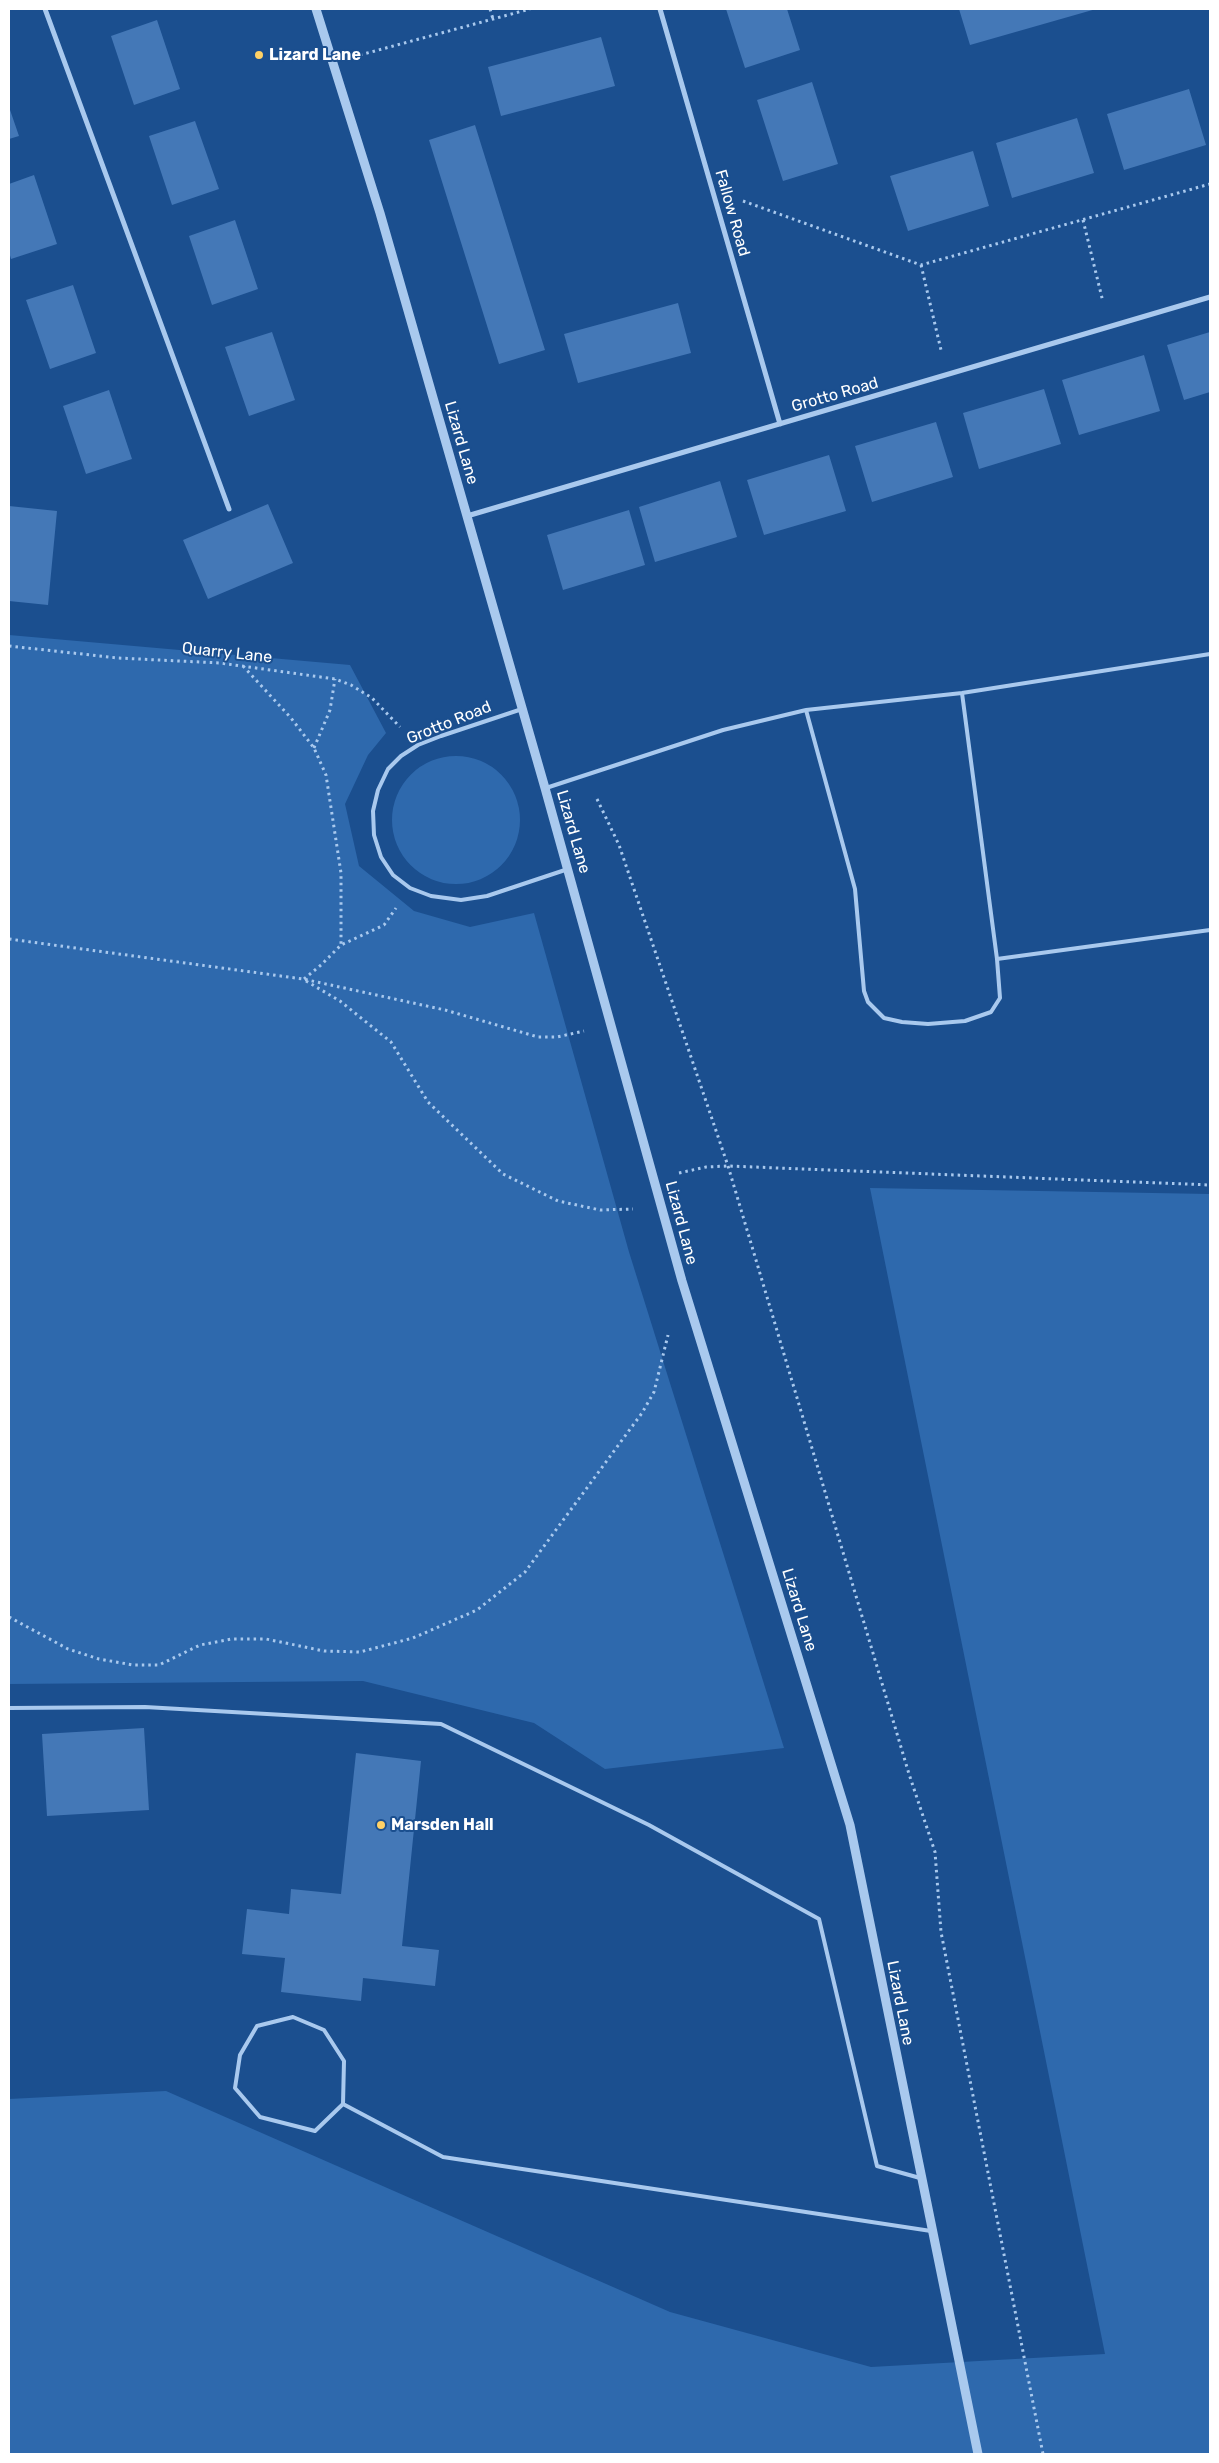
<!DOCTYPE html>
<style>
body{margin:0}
#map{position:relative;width:1219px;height:2463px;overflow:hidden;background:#1b4f8f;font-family:Rubik,sans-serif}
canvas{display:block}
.frame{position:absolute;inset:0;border:10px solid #fff;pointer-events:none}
</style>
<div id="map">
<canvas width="1219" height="2463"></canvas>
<div class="frame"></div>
</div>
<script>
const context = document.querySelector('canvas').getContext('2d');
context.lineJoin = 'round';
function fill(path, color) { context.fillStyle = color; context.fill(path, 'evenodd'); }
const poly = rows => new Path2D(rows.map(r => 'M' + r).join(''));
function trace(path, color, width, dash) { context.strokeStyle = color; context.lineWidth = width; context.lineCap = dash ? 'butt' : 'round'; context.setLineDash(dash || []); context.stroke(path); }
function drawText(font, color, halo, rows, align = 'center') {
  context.font = font + ' Rubik,sans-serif'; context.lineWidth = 4; context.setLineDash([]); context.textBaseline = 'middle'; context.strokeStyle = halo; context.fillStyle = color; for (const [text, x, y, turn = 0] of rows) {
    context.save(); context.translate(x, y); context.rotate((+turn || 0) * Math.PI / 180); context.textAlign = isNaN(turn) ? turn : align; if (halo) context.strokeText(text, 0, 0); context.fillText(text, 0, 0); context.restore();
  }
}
fill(poly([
 [9,635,350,665,386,733,368,755,345,804,359,866,414,911,470,927,534,913,629,1252,784,1748,605,1769,534,1723,363,1681,9,1684],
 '392 820a64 64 0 1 1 128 0a64 64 0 1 1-128 0Z',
 [870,1188,1210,1194,1210,2454,9,2454,9,2099,166,2091,670,2312,871,2367,1105,2354]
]), '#2e69ad');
fill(poly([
 [726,9,787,9,800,50,745,68],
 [959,9,1096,9,970,45],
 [157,20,180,89,134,105,111,36],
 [601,37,615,86,501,116,488,67],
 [812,82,838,164,783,181,757,100],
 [1189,89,1206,145,1124,170,1107,114],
 [9,107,19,136,9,139],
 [1077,118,1094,173,1012,198,996,143],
 [195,121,219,189,172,205,149,136],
 [475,125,545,350,499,364,429,140],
 [973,151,989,206,908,231,890,176],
 [34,175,57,244,11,259,9,252,9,184],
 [235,220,258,289,212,305,189,236],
 [73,285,96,353,50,369,26,300],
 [678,303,691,353,578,383,564,334],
 [272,332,295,400,249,416,225,347],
 [1210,332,1210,392,1184,400,1167,345],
 [1144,355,1160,411,1079,435,1062,380],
 [1044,389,1061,444,979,469,963,413],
 [109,390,132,459,86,474,63,406],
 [936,422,953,477,872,502,855,446],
 [829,455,846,511,764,535,747,480],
 [720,481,737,537,655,562,639,507],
 [268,504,293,563,208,599,183,540],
 [9,506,57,511,48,605,9,601],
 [629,510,645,565,563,590,547,535],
 [144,1728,149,1810,47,1816,42,1734],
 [356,1753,421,1761,402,1946,439,1950,435,1986,363,1978,361,2001,281,1992,285,1958,242,1954,247,1909,289,1914,291,1889,341,1894]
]), '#4478b7');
trace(poly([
 [490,9,493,19],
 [360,55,530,9],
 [743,201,921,265,1210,184],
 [1083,220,1103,302],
 [921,265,941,350],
 [9,646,118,658,220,663,335,679,351,685,372,698,400,727],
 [243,666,291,718,314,748,326,775,341,873,341,945],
 [314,748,330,710,335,679],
 [597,799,619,845,728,1166,909,1774,935,1852,941,1932,1043,2454],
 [9,939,303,979,445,1010,538,1037,557,1037,584,1031],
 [304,979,321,965,341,945,384,925,396,908],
 [306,981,340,1001,391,1042,428,1102,503,1174,558,1201,600,1210,633,1209],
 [679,1173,706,1167,728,1166,1210,1185],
 [9,1617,68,1649,99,1659,133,1665,159,1665,200,1645,232,1639,266,1639,324,1651,360,1652,413,1638,477,1610,525,1572,642,1413,654,1392,668,1335]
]), '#a9c9ee', 3, [2.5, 4]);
trace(poly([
 [962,693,997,959,1210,930],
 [522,709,441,736,418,745,401,756,388,769,378,790,373,811,374,835,381,857,393,875,410,888,431,896,461,900,487,896,568,869],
 [806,710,855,889,864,991,868,1002,884,1018,902,1022,928,1024,965,1021,991,1012,1000,998,997,959],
 [546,788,723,730,806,710,962,693,1210,654],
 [9,1708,145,1707,441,1724,649,1825,819,1919,877,2166,920,2178],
 [343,2104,315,2131,260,2117,235,2088,240,2055,257,2026,293,2017,324,2030,344,2061,343,2104,443,2157,931,2231]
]), '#a9c9ee', 4);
trace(poly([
 [45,9,229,509],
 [660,9,780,424],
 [467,516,1210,297]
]), '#a9c9ee', 5);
trace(poly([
 [316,9,380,213,545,788,682,1281,850,1825,978,2454]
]), '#a9c9ee', 9);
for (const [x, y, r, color] of [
 [259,55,5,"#ffd166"],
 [381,1825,5,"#ffd166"]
]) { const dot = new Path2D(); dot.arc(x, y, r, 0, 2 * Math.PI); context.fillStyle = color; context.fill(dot); trace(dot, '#1b4f8f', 2); }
drawText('bold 16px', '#fff', '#1b4f8f', [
 ["Lizard Lane",269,55],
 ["Marsden Hall",391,1825]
], 'left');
drawText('16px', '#fff', '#1b4f8f', [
 ["Fallow Road",732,213,74],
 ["Grotto Road",835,395,-16],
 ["Lizard Lane",461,443,74],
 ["Quarry Lane",227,653,6],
 ["Grotto Road",449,723,-22],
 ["Lizard Lane",573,832,74],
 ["Lizard Lane",681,1223,75],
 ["Lizard Lane",799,1610,73],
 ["Lizard Lane",900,2003,79]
]);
</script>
